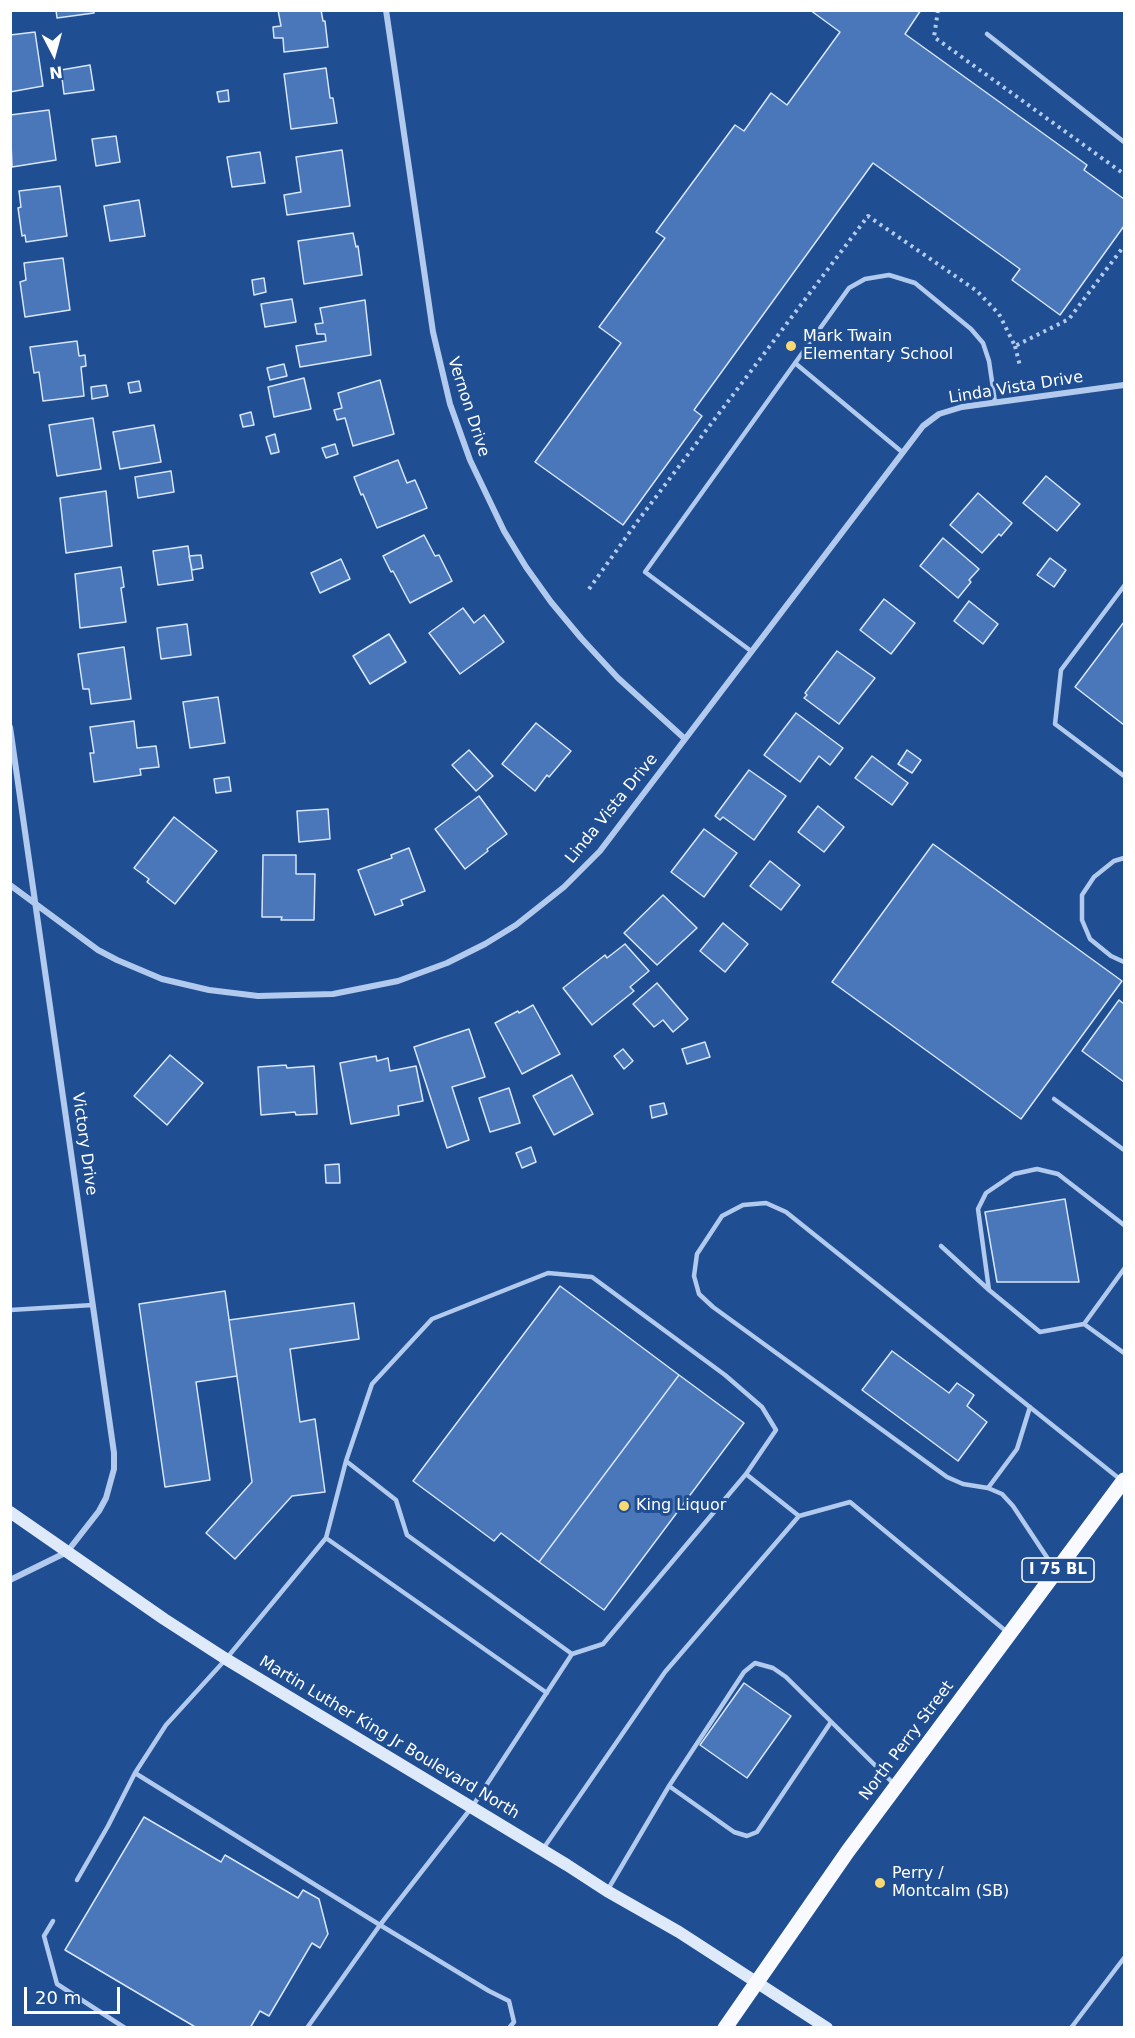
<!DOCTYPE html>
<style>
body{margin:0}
#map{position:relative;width:1135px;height:2038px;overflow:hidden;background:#204e92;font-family:"DejaVu Sans",sans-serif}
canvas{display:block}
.frame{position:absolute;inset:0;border:12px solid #fff;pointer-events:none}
.north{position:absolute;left:24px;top:24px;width:60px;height:60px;-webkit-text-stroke:4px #204e92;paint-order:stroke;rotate:174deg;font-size:16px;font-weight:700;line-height:24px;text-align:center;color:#fff}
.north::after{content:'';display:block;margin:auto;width:21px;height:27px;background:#fff;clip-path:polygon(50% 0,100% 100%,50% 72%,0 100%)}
.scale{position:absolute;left:24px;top:1987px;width:96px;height:27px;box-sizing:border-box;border:3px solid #fff;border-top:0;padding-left:8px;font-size:18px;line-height:21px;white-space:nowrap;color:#fff;-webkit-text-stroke:4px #204e92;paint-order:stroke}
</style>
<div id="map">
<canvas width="1135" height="2038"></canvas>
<div class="frame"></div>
<div class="north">N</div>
<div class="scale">20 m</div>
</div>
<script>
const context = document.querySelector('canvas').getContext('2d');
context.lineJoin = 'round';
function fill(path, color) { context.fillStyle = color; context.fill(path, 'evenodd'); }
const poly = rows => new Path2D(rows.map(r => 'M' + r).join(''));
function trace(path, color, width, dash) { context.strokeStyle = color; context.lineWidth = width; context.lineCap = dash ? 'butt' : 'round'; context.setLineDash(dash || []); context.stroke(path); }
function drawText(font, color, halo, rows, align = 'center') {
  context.font = font + ' "DejaVu Sans",sans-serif'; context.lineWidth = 6; context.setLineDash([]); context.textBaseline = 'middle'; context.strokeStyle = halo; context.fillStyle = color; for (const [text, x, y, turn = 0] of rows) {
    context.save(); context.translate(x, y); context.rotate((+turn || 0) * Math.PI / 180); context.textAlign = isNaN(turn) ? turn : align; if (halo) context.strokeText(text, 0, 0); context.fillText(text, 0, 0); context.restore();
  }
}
const building = poly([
 [56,10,94,10,94,13,57,18,56,10],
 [278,10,321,10,323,21,325,21,328,47,284,52,283,38,274,38,273,27,281,26,278,10],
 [810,10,921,10,905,34,1087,165,1084,170,1124,199,1124,226,1060,315,1012,280,1020,269,873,163,694,410,702,416,623,525,535,462,621,343,599,327,665,238,656,232,735,125,744,131,771,93,787,105,840,32,810,10],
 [35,32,43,86,10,92,10,35,35,32],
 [90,65,94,90,64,94,61,70,90,65],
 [326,68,330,98,333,98,337,123,291,129,284,74,326,68],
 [228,90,229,101,219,102,217,92,228,90],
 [49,110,56,160,12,167,10,115,49,110],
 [116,136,120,162,96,166,92,139,116,136],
 [342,150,350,206,287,215,284,195,301,192,296,157,342,150],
 [260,152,265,183,232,187,227,157,260,152],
 [60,186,67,236,26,242,25,235,22,236,18,208,21,207,19,191,60,186],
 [139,200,145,236,110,241,104,206,139,200],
 [353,233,356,247,358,246,362,275,304,284,298,241,353,233],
 [63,258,70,310,25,317,20,282,26,280,24,263,63,258],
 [264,278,266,292,254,295,252,280,264,278],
 [292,299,296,322,265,327,261,304,292,299],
 [365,300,371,355,300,367,296,346,326,341,325,334,317,334,315,324,323,323,320,308,365,300],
 [77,341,79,356,85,355,86,366,81,367,84,396,43,401,39,372,34,373,30,347,77,341],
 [284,364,287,376,270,380,267,368,284,364],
 [304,378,311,409,274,417,268,387,304,378],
 [380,380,394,434,353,446,345,418,337,420,334,410,342,408,338,393,380,380],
 [139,381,141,391,130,393,128,383,139,381],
 [106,385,108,396,92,399,91,387,106,385],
 [251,412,254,425,243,427,240,415,251,412],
 [93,418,101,469,57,476,49,425,93,418],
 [154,425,161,462,120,469,113,432,154,425],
 [275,434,279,452,271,454,266,437,275,434],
 [335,444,338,454,326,458,322,448,335,444],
 [398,460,407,483,415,480,427,508,377,528,363,494,361,495,354,477,398,460],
 [171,471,174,492,138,498,135,477,171,471],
 [1046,476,1080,504,1057,531,1023,503,1046,476],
 [106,491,112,546,66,553,60,498,106,491],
 [978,493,1012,523,1001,536,999,534,982,553,950,525,978,493],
 [424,535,435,556,439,555,452,581,410,603,393,571,391,572,383,556,424,535],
 [943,538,979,569,969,580,971,582,958,598,920,566,943,538],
 [188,546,193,580,158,585,153,551,188,546],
 [201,555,203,568,192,570,189,556,201,555],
 [1050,558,1066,570,1054,587,1037,575,1050,558],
 [341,559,350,579,320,593,311,573,341,559],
 [121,567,124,587,121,588,126,622,80,628,75,574,121,567],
 [884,599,915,623,891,654,860,630,884,599],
 [969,601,998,624,983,644,954,621,969,601],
 [463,608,474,623,484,615,504,642,460,674,429,633,463,608],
 [1124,622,1124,725,1075,687,1124,622],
 [187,624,191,655,161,659,157,628,187,624],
 [389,634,406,662,370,684,353,656,389,634],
 [124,647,131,699,91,704,89,689,83,689,78,654,124,647],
 [837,651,875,678,839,724,804,698,807,695,805,693,837,651],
 [218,697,225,743,190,748,183,702,218,697],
 [796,713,843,748,830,765,819,756,800,782,764,755,796,713],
 [134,721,137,748,156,746,159,767,140,769,141,775,94,782,90,753,94,753,90,727,134,721],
 [536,723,571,751,549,777,547,775,535,791,502,764,536,723],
 [469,750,493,776,476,791,452,765,469,750],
 [907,750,921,760,912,773,898,764,907,750],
 [872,756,908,783,892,805,855,778,872,756],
 [749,770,786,796,754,840,723,817,720,820,715,816,749,770],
 [229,777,231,791,216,793,214,779,229,777],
 [479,796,507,834,487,849,488,851,465,869,435,829,479,796],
 [818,806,844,827,824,852,798,832,818,806],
 [328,809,330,839,299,842,297,811,328,809],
 [174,817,217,851,175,904,147,882,149,879,134,868,174,817],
 [704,829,737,853,704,897,671,872,704,829],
 [933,844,1122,981,1021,1119,832,982,933,844],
 [409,848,425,891,401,900,403,905,375,915,358,870,392,858,391,855,409,848],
 [263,855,296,855,296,874,315,874,314,920,281,920,282,917,262,917,263,855],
 [770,861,800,885,781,910,750,886,770,861],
 [663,895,697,928,657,965,624,933,663,895],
 [723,923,748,944,725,972,700,951,723,923],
 [625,944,649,971,630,987,634,991,592,1025,563,988,605,955,607,958,625,944],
 [657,983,688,1019,673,1032,663,1020,654,1027,633,1004,657,983],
 [1119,1000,1124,1004,1124,1082,1082,1051,1119,1000],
 [533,1005,560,1054,522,1074,495,1023,518,1011,519,1013,533,1005],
 [469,1029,485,1077,452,1087,469,1140,447,1148,414,1047,469,1029],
 [705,1042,710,1057,687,1064,682,1049,705,1042],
 [623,1049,633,1061,624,1069,614,1056,623,1049],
 [170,1055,203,1083,167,1125,134,1096,170,1055],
 [376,1056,377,1061,388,1058,390,1071,416,1066,423,1101,398,1106,399,1115,351,1124,340,1063,376,1056],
 [286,1065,287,1068,314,1066,317,1114,296,1115,295,1112,261,1115,258,1067,286,1065],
 [572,1075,593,1114,554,1135,533,1096,572,1075],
 [509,1088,520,1123,490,1132,479,1098,509,1088],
 [664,1103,667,1114,652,1118,650,1106,664,1103],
 [531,1147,536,1162,522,1168,516,1153,531,1147],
 [339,1164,340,1183,326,1183,325,1165,339,1164],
 [1065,1199,1079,1282,997,1282,985,1212,1065,1199],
 [560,1286,679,1375,539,1562,501,1533,494,1541,413,1481,560,1286],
 [225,1291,237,1376,196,1382,210,1480,165,1487,139,1304,225,1291],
 [354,1303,359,1339,290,1349,300,1422,315,1419,325,1492,292,1496,235,1559,206,1533,252,1482,229,1320,354,1303],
 [892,1351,949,1393,957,1383,974,1395,967,1406,987,1422,958,1461,862,1390,892,1351],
 [679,1375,744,1423,604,1610,539,1562,679,1375],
 [744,1683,791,1716,747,1778,700,1745,744,1683],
 [144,1817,221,1862,225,1855,298,1898,303,1890,319,1899,328,1934,320,1948,312,1943,269,2016,260,2011,250,2028,197,2028,65,1950,144,1817]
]);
fill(building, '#4977b9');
trace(building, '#d7e6fa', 1.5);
trace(poly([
 [938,10,934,37,1124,174],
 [1015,346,1020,366],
 [589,589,637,522,868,216,977,291,999,314,1015,346,1069,319,1124,246]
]), '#b1caed', 4, [3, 4.5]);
trace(poly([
 [987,34,1124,142],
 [795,363,902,452],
 [1124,586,1061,670,1055,724,1124,776],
 [751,651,645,572,849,288,865,279,889,275,915,283,971,329,983,343,989,361,995,402],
 [1124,858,1114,861,1094,877,1082,895,1082,920,1090,939,1111,956,1124,962],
 [1054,1099,1124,1150],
 [941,1246,989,1290,1040,1332,1084,1324],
 [1124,1269,1084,1324,1124,1353],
 [989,1290,978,1209,986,1193,1014,1174,1037,1169,1058,1174,1124,1225],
 [10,1310,93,1305],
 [346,1461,372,1384,432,1319,548,1273,592,1277,725,1375,762,1407,776,1430,746,1474,603,1644,572,1654],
 [746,1474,799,1516],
 [988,1488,1017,1449,1030,1407],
 [326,1538,547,1693],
 [1054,1568,1013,1506,1002,1494,988,1488,963,1484,947,1477,713,1307,699,1294,694,1276,697,1254,722,1216,743,1205,766,1203,786,1212,1121,1480],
 [135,1773,380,1925,489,1991,509,2001,514,2022,509,2028],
 [669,1786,734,1832,747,1836,757,1832,831,1722],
 [543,1849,665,1672,799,1516,850,1502,1007,1632],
 [77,1880,108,1826,135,1773,166,1725,226,1659,326,1538,346,1461,396,1500,407,1535,572,1654,472,1807,380,1925,307,2028],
 [607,1891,669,1786,744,1672,755,1663,773,1668,786,1677,894,1784],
 [53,1921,44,1936,57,1984,125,2028],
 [1071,2028,1124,1958]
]), '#b1caed', 4.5);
trace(poly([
 [386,10,433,332,450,404,470,460,504,531,526,567,551,602,581,638,618,678,685,739],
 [10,727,114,1453,114,1469,106,1498,99,1511,67,1552,10,1580],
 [10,885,98,950,117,960,162,979,209,990,258,996,333,994,398,981,447,963,485,944,516,925,564,887,600,851,923,426,939,414,962,407,1124,385]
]), '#b1caed', 6);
trace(poly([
 [10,1512,164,1619,226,1659,567,1865,607,1891,679,1932,827,2028]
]), '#dee9fa', 12);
trace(poly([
 [725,2028,848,1851,1124,1480]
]), '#f8faff', 15);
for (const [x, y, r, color] of [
 [791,346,6,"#fad872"],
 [624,1506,6,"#fad872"],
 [880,1883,6,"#fad872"]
]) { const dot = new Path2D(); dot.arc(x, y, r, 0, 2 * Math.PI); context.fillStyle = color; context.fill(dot); trace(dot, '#204e92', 2); }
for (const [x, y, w] of [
 [1058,1570,72]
]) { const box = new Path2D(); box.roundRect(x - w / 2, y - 12, w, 24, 4.5); context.fillStyle = '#204e92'; context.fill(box); trace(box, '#fff', 1.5); }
drawText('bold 15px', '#fff', null, [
 ["I 75 BL",1058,1570]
]);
drawText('16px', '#fff', '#204e92', [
 ["Mark Twain",803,337],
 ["Elementary School",803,355],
 ["King Liquor",636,1506],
 ["Perry /",892,1874],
 ["Montcalm (SB)",892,1892]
], 'left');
drawText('16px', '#fff', '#204e92', [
 ["Linda Vista Drive",1016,388,-9],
 ["Vernon Drive",468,407,72],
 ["Linda Vista Drive",612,809,-51],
 ["Victory Drive",84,1144,82],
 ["Martin Luther King Jr Boulevard North",389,1738,31],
 ["North Perry Street",907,1741,-53]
]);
</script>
